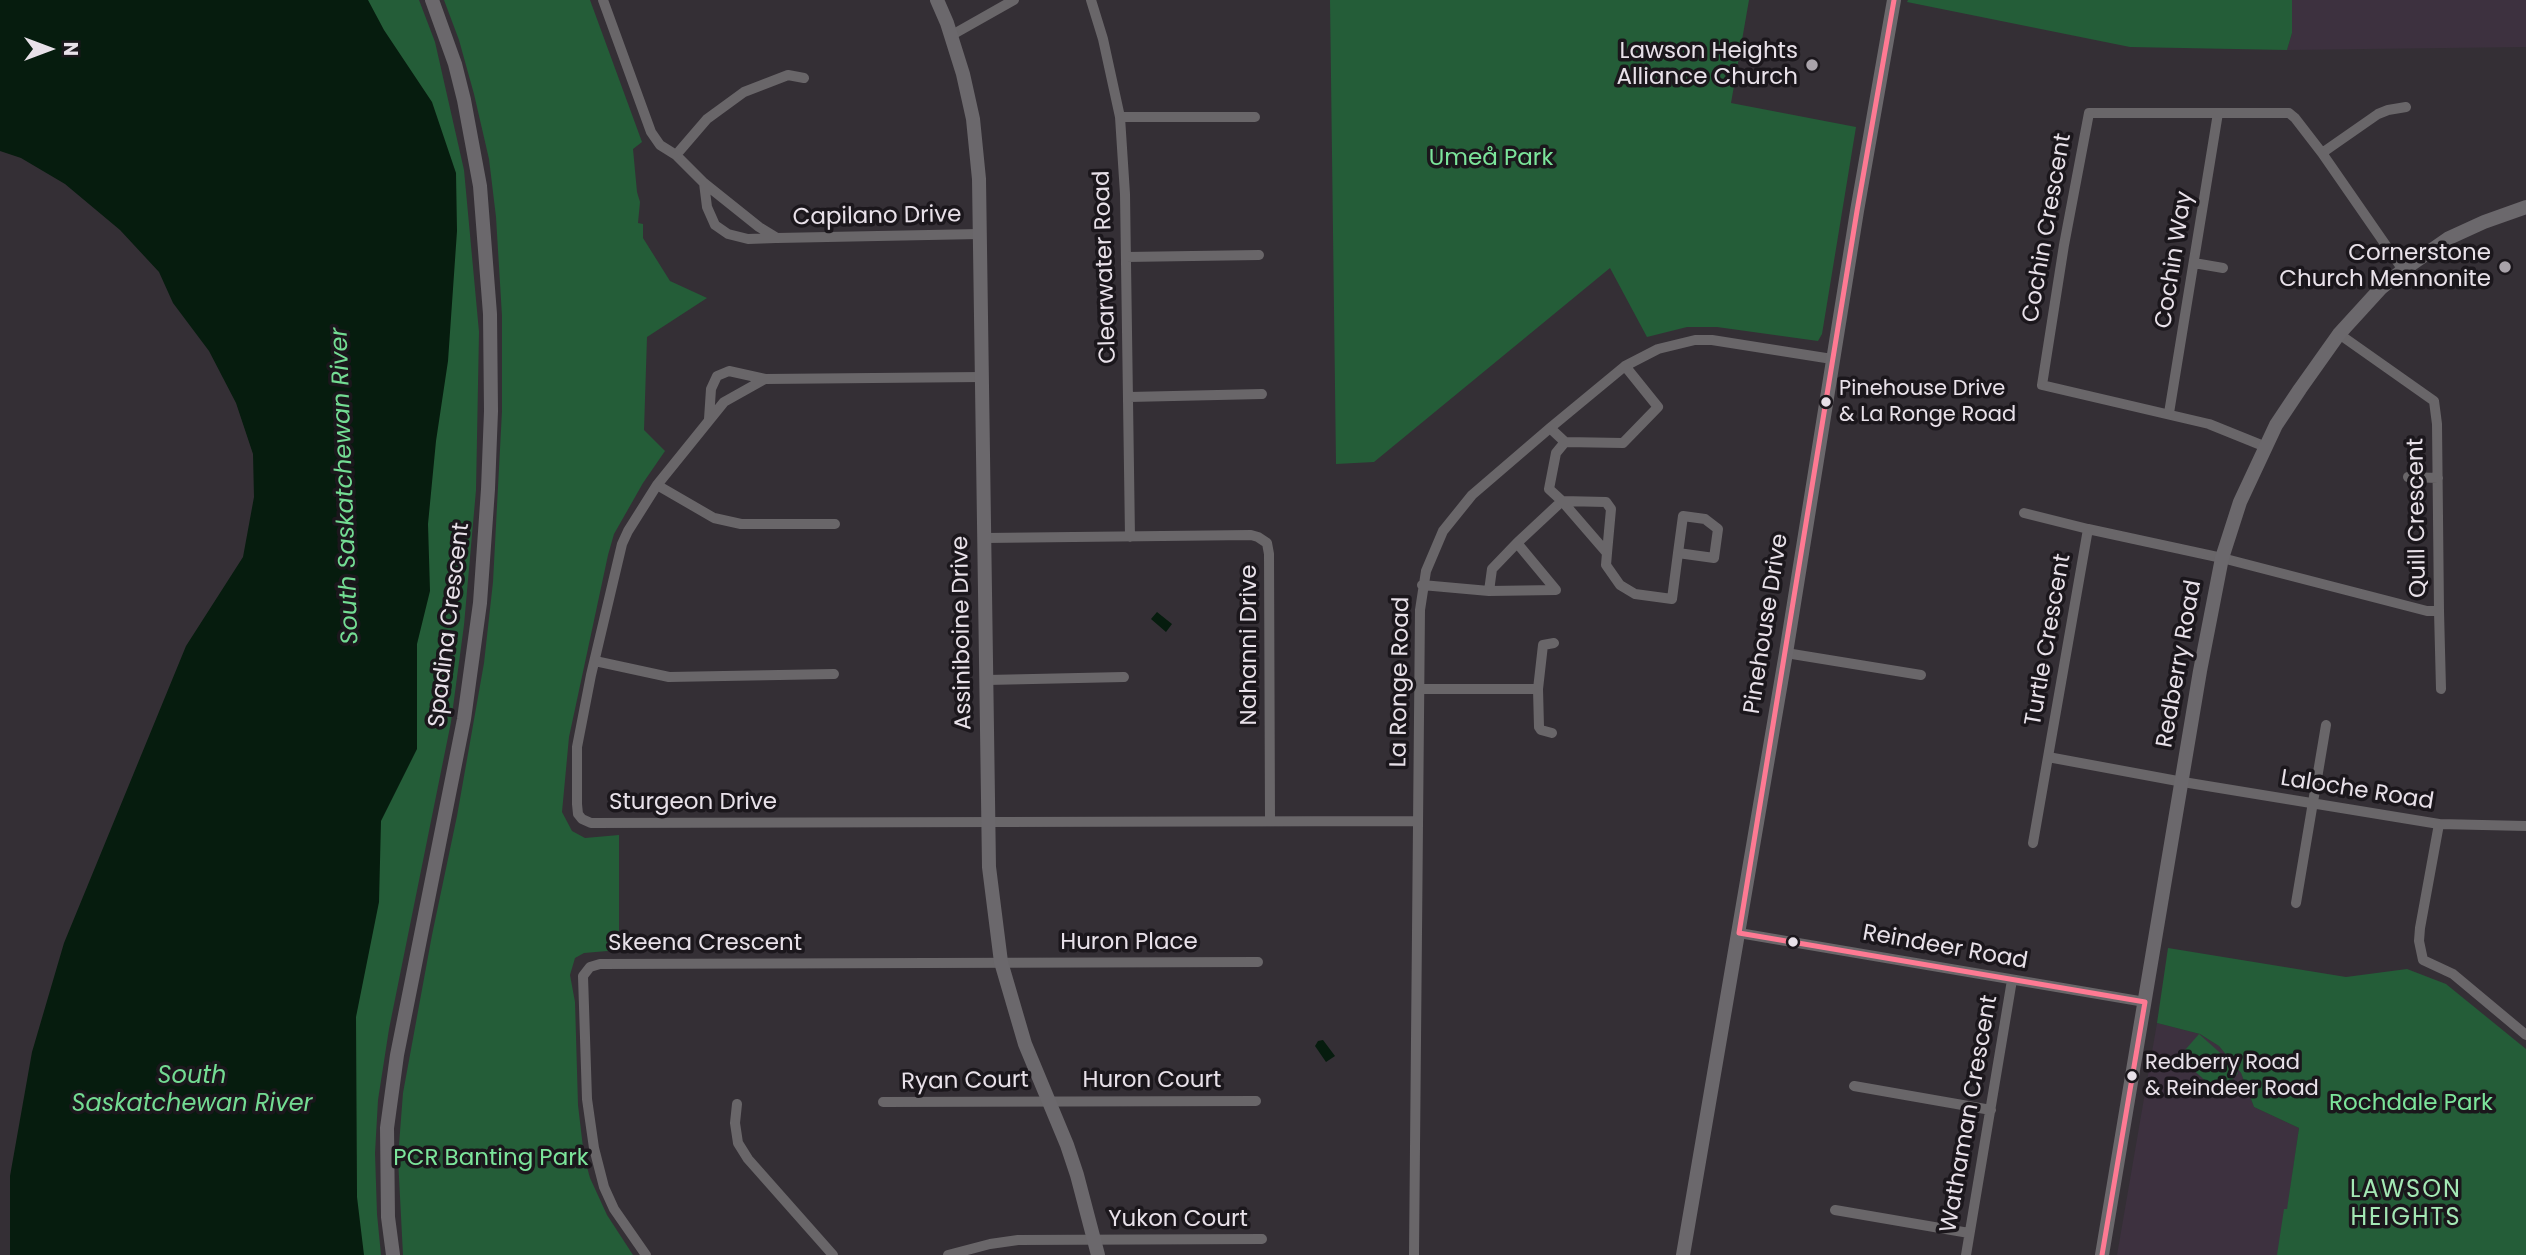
<!DOCTYPE html>
<meta charset="utf-8">
<style>
body{margin:0}
#map{position:relative;width:2526px;height:1255px;overflow:hidden;background:#342f35;font-family:Poppins,sans-serif}
canvas{display:block}
.north{position:absolute;left:14px;top:14px;width:70px;height:70px;-webkit-text-stroke:5px #1b171c;paint-order:stroke;rotate:90deg;font-size:19px;font-weight:700;line-height:28px;text-align:center;color:#e8e1e9}
.north::after{content:'';display:block;margin:auto;width:24px;height:32px;background:#e8e1e9;clip-path:polygon(50% 0,100% 100%,50% 72%,0 100%)}
</style>
<div id="map">
<canvas width="2526" height="1255"></canvas>
<div class="north">N</div>
</div>
<script>
const context = document.querySelector('canvas').getContext('2d');
context.lineJoin = 'round';
function fill(path, color) { context.fillStyle = color; context.fill(path, 'evenodd'); }
const poly = rows => new Path2D(rows.map(r => 'M' + r).join(''));
function trace(path, color, width, dash) { context.strokeStyle = color; context.lineWidth = width; context.lineCap = dash ? 'butt' : 'round'; context.setLineDash(dash || []); context.stroke(path); }
function drawText(font, color, halo, rows, align = 'center') {
  context.font = font + ' Poppins,sans-serif'; context.lineWidth = 7; context.setLineDash([]); context.textBaseline = 'middle'; context.strokeStyle = halo; context.fillStyle = color; for (const [text, x, y, turn = 0] of rows) {
    context.save(); context.translate(x, y); context.rotate((+turn || 0) * Math.PI / 180); context.textAlign = isNaN(turn) ? turn : align; if (halo) context.strokeText(text, 0, 0); context.fillText(text, 0, 0); context.restore();
  }
}
fill(poly([
 [2292,0,2526,0,2526,47,2287,50,2292,33],
 [2157,1023,2200,1034,2219,1046,2241,1073,2254,1107,2299,1128,2281,1255,2117,1255]
]), '#3d313f');
fill(poly([
 [345,0,419,0,435,42,464,170,479,332,476,490,464,625,451,722,389,1029,378,1100,375,1153,377,1214,381,1255,357,1255],
 [444,0,590,0,642,142,633,149,637,192,640,202,638,223,643,224,643,238,670,281,707,298,647,337,644,430,665,451,643,483,614,534,608,555,569,737,562,812,572,831,585,838,619,835,619,950,584,953,575,958,570,975,575,1002,578,1105,584,1156,590,1178,607,1215,633,1255,403,1255,398,1158,403,1093,432,935,457,816,484,663,493,582,502,411,502,316,496,217,489,159,474,94,459,40],
 [1330,0,1749,0,1731,103,1856,127,1822,334,1818,341,1717,327,1687,327,1647,337,1610,268,1374,462,1336,464],
 [1908,0,2292,0,2292,33,2287,50,2130,47,1907,2],
 [2168,948,2346,977,2407,969,2446,984,2526,1049,2526,1255,2277,1255,2284,1209,2287,1209,2299,1128,2254,1107,2241,1073,2219,1046,2200,1034,2157,1023],
 [2199,1034,2227,1059,2225,1062,2238,1073,2220,1094,2179,1057]
]), '#245d38');
fill(poly([
 [0,0,368,0,384,30,432,102,456,173,457,231,448,361,436,441,428,524,430,591,417,644,417,749,381,821,379,902,356,1017,357,1197,364,1255,10,1255,10,1176,32,1052,64,943,186,646,243,557,254,497,253,454,236,403,209,351,173,303,159,272,120,230,65,184,21,158,0,151],
 [1157,612,1172,624,1166,632,1151,619],
 [1323,1040,1335,1056,1326,1062,1315,1046,1318,1041]
]), '#061c0e');
trace(poly([
 [603,0,651,132,660,145,676,155,704,183,759,227,777,238,979,234],
 [1091,0,1103,39,1120,117,1125,194,1130,537],
 [952,35,1014,0],
 [1120,117,1255,117],
 [2322,153,2378,114,2388,110,2406,107],
 [676,155,707,119,744,92,788,75,804,78],
 [704,183,707,207,715,225,728,234,748,239,776,238],
 [1126,257,1259,255],
 [2194,263,2223,268],
 [2339,334,2434,401,2437,424,2439,611,2427,611,2222,558,2088,529,2048,757,2183,782,2439,824,2526,826],
 [982,377,765,379,724,402,657,485,628,531,622,544,591,675,577,747,577,804,578,814,582,819,591,823,1418,821],
 [1129,397,1262,394],
 [2169,413,2218,113],
 [709,419,711,389,717,376,729,371,765,379],
 [1550,428,1565,442,1623,443,1658,407,1625,366],
 [2266,447,2209,424,2042,385,2064,245,2089,113,2289,113,2295,118,2322,153,2403,270],
 [2408,477,2438,478],
 [657,485,714,518,741,524,835,524],
 [2024,513,2088,529],
 [985,538,1251,535,1258,537,1267,543,1269,554,1270,821],
 [1517,543,1556,590,1489,591,1492,569,1517,543,1562,501,1607,553,1611,509,1606,502,1562,501,1549,489,1556,453,1565,442],
 [1607,553,1606,565,1620,585,1635,594,1672,599,1678,553,1683,516,1705,519,1718,529,1714,558,1678,553],
 [1422,585,1489,591],
 [2439,611,2441,689],
 [1786,653,1921,675],
 [595,661,669,677,834,674],
 [987,680,1124,677],
 [1419,689,1538,689],
 [1552,733,1541,730,1539,727,1538,689,1543,645,1554,643],
 [2439,824,2420,928,2419,941,2423,960,2453,974,2526,1035],
 [2033,843,2048,757],
 [2296,903,2326,725],
 [1739,933,2145,1002],
 [1854,1086,1991,1110],
 [883,1102,1256,1101],
 [737,1104,735,1123,738,1143,748,1159,833,1255],
 [1835,1210,1969,1233],
 [646,1255,614,1209,604,1187,594,1148,587,1099,583,976,590,967,600,964,1258,962],
 [948,1255,990,1244,1018,1240,1262,1239],
 [1414,1255,1420,610,1426,571,1443,531,1472,495,1550,428,1625,366,1658,349,1695,340,1712,340,1832,359],
 [1966,1255,2012,980]
]), '#696669', 10);
trace(poly([
 [937,0,947,23,963,74,973,119,979,179,989,867,1001,962,1025,1044,1067,1145,1077,1175,1098,1255],
 [393,1255,388,1217,387,1128,397,1055,464,719,480,603,488,489,491,411,490,314,480,186,464,100,455,64,432,0],
 [1683,1255,1786,653,1857,211,1894,0],
 [2102,1255,2200,671,2222,558,2240,502,2276,425,2300,389,2339,334,2381,288,2403,270,2449,238,2484,222,2526,207]
]), '#6b686c', 14);
trace(poly([
 [1894,0,1857,211,1739,933,2145,1002,2102,1255]
]), '#fe7a93', 5);
for (const [x, y, r, color] of [
 [1812,65,7,"#a9a3aa"],
 [2505,267,7,"#a9a3aa"],
 [1826,402,6,"#e8e1e9"],
 [1793,942,6,"#e8e1e9"],
 [2132,1076,6,"#e8e1e9"]
]) { const dot = new Path2D(); dot.arc(x, y, r, 0, 2 * Math.PI); context.fillStyle = color; context.fill(dot); trace(dot, '#1b171c', 2.5); }
drawText('21px', '#e8e1e9', '#1b171c', [
 ["Pinehouse Drive",1839,390],
 ["& La Ronge Road",1839,416],
 ["Redberry Road",2145,1064],
 ["& Reindeer Road",2145,1090]
], 'left');
drawText('23px', '#e8e1e9', '#1b171c', [
 ["Lawson Heights",1798,52],
 ["Alliance Church",1798,78],
 ["Cornerstone",2491,254],
 ["Church Mennonite",2491,280]
], 'right');
drawText('23px', '#7ce59b', '#1b171c', [
 ["Umeå Park",1491,159],
 ["Rochdale Park",2411,1104],
 ["PCR Banting Park",491,1159]
]);
drawText('23px', '#e8e1e9', '#1b171c', [
 ["Capilano Drive",877,217,-1],
 ["Cochin Crescent",2048,228,-80],
 ["Cochin Way",2175,260,-81],
 ["Clearwater Road",1106,267,-92],
 ["Quill Crescent",2418,518,-91],
 ["Pinehouse Drive",1767,624,-81],
 ["Spadina Crescent",450,625,-83],
 ["Assiniboine Drive",963,633,-91],
 ["Turtle Crescent",2049,640,-80],
 ["Nahanni Drive",1250,645,-90],
 ["Redberry Road",2180,664,-80],
 ["La Ronge Road",1401,682,-89],
 ["Laloche Road",2357,791,9],
 ["Sturgeon Drive",693,803],
 ["Huron Place",1129,943],
 ["Skeena Crescent",705,944],
 ["Reindeer Road",1945,948,10],
 ["Huron Court",1152,1081],
 ["Ryan Court",965,1082,-1],
 ["Wathaman Crescent",1970,1114,-80],
 ["Yukon Court",1178,1220]
]);
drawText('italic 24px', '#73dc93', '#1b171c', [
 ["South Saskatchewan River",346,486,-92],
 ["South",192,1077],
 ["Saskatchewan River",192,1105]
]);
context.letterSpacing = '2px';
drawText('24px', '#a3e8b4', '#1b171c', [
 ["LAWSON",2406,1191],
 ["HEIGHTS",2406,1219]
]);
context.letterSpacing = '0px';
</script>
